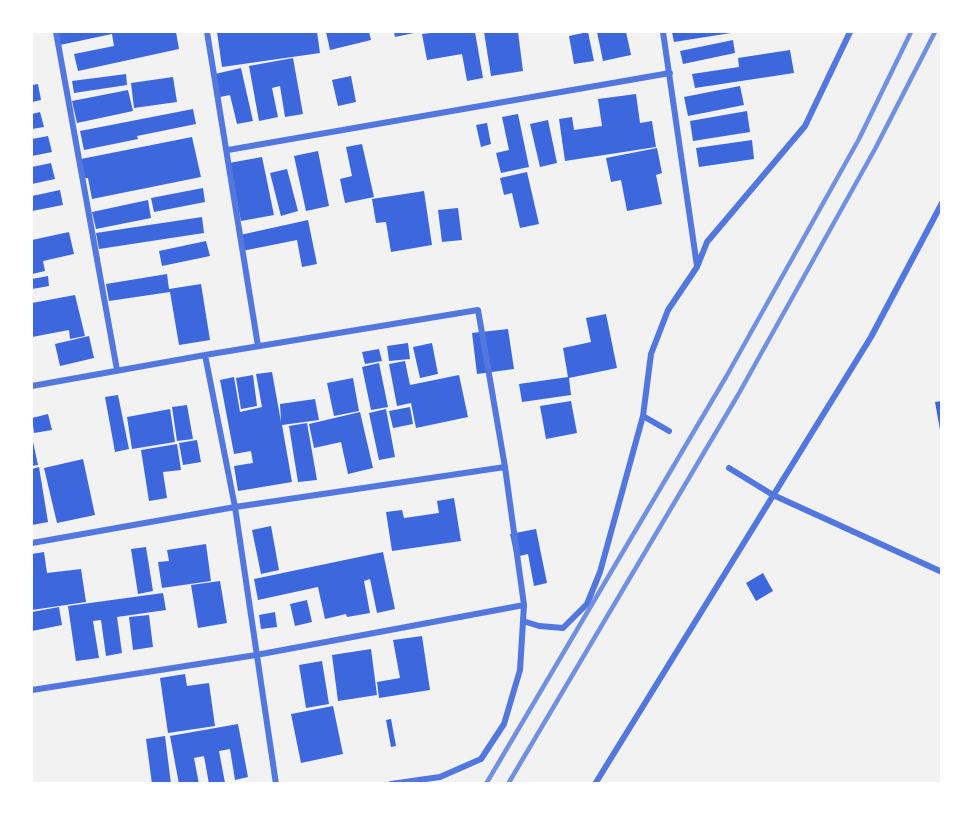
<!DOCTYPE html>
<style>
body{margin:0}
#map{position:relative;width:973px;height:815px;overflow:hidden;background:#f2f2f2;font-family:"Alegreya Sans",sans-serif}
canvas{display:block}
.frame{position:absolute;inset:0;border:33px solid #fff;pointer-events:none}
</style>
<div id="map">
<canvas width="973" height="815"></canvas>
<div class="frame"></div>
</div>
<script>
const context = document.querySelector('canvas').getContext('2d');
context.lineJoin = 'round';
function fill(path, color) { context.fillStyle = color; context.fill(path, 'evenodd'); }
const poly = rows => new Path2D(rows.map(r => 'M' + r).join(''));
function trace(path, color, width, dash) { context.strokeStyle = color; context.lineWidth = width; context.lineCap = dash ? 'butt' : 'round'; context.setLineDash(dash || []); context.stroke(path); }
fill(poly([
 [57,32,176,32,179,49,78,71,74,54,114,46,112,34,60,45],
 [217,32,317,32,320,53,222,67],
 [326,32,369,32,371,40,330,50],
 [394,32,414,32,414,33,395,37],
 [439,32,475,32,483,78,467,81,462,54,427,60,422,34],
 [484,32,518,32,523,71,491,76],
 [588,32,594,61,574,64,569,36],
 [597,32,626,32,631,55,603,61],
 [672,32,731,32,731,33,674,42],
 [733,40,735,53,683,64,680,51],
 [790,50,794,73,695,88,692,74,739,67,738,58],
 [293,58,303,114,285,117,280,86,272,88,278,117,259,121,249,66],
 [241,68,253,121,237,124,230,95,220,97,215,74],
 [126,74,127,85,74,93,72,81],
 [351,76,356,102,338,106,332,80],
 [173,77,177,102,134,108,131,83],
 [38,84,41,100,32,102,32,85],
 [740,86,744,105,688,116,684,97],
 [128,90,133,111,77,123,72,101],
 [636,94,640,123,652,121,656,147,565,161,559,119,572,117,574,130,602,126,598,99],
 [193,109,196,124,137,136,138,139,84,150,80,131],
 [747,111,750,132,693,141,690,121],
 [40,112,44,127,32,129,32,114],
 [518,114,529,167,501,173,496,153,509,150,502,117],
 [548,120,557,163,540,167,530,124],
 [487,123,491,144,481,147,476,125],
 [48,136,52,152,32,156,32,139],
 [192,137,201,177,92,199,88,178,85,178,81,159],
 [752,140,754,159,699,167,696,148],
 [362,144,374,197,345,203,340,179,352,176,346,147],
 [657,148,662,173,656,175,662,204,627,211,621,180,611,182,606,158],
 [318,151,329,206,306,211,294,156],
 [262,157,274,215,241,221,229,163],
 [51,163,55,179,32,184,32,167],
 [287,169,298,211,281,216,270,173],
 [527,172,539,224,520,228,512,193,504,195,500,178],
 [203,188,205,202,154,212,151,198],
 [60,190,63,205,32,211,32,196],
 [424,191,432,245,391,252,386,222,376,223,372,199],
 [148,200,151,218,96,229,92,212],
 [458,208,462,240,442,242,438,210],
 [202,217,204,233,99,249,96,233],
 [308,220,317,264,302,267,297,240,242,251,240,235],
 [69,232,74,254,43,261,45,271,32,274,32,240],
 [206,241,210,256,162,266,159,251],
 [167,274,169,289,201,284,210,340,179,345,170,292,109,301,106,284],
 [48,276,49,286,32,289,32,279],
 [75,295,85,336,70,339,69,330,32,337,32,303],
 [606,314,617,368,569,378,571,395,522,402,519,384,568,377,563,348,591,342,586,318],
 [508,329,514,369,477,374,472,333],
 [89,336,94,358,60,366,55,344],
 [408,343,410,359,389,361,387,346],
 [432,343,438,374,420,378,413,347],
 [379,349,382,361,365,364,362,352],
 [405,361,410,385,459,375,468,417,416,428,411,403,397,406,389,364],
 [379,363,388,407,371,410,362,367],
 [272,372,281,422,280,404,315,399,319,420,282,425,292,482,238,491,234,466,253,463,251,451,234,454,220,380,234,377,240,412,262,407,256,374],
 [253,375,257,406,241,409,236,378],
 [353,378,359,411,334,416,327,383],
 [118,395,129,449,115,452,105,397],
 [571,401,577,433,546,439,540,406],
 [942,401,942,429,940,430,935,402],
 [187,405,193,439,177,441,172,407],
 [410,407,413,424,393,428,389,411],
 [170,409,175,442,132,449,127,417],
 [386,409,395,457,379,460,369,413],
 [360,412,373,468,348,474,341,442,314,448,309,424],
 [48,414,52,430,34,433,32,418],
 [307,423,317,480,298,482,289,426],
 [32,437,38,465,32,466],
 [197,440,201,462,183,465,179,443],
 [177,444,181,470,163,472,167,498,149,501,141,450],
 [83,459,95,515,57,523,44,468],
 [39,467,48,522,32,525,32,469],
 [454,498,461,541,392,551,386,512,402,510,404,518,439,513,437,501],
 [271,526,279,570,261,574,252,530],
 [536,529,547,583,534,586,528,554,515,557,510,534],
 [206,544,211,581,162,588,158,562,169,561,167,550],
 [146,547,153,591,138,594,131,549],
 [44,552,47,573,81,569,86,602,32,610,32,554],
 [383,552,395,609,377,613,370,579,364,581,370,613,347,617,346,614,325,619,318,587,258,600,254,579],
 [763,573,773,591,756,601,746,583],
 [220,581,227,623,198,628,191,585],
 [163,593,166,610,117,617,122,653,106,656,101,620,93,621,99,658,76,661,68,606],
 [307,600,312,622,295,626,290,604],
 [59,607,62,625,32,631,32,612],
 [275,612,277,627,261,629,259,615],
 [149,615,153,647,133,650,129,617],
 [422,636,430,690,379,698,377,682,400,678,393,640],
 [371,649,377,695,338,701,332,655],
 [322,661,329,704,306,708,299,665],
 [185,674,187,686,209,683,215,726,168,733,160,678],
 [333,706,343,754,301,763,291,714],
 [391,719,396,746,391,747,386,720],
 [238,724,248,777,235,780,230,749,219,751,225,783,209,784,204,756,194,758,199,784,179,784,170,736],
 [165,736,171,784,152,784,146,739]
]), '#3d67dc');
trace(poly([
 [56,32,117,370],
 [207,32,258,346],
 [663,32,697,266],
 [228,150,670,73],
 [205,355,235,507,276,784],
 [32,386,205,355,478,310,505,467,524,605,520,670,504,724,481,759,440,777,391,784],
 [643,416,669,431],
 [729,468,773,495,942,572],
 [32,543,235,507,505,467],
 [523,621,539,626,563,628,587,604,600,572,643,416,651,354,668,310,697,267,707,242,805,126,850,32],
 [32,690,256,655,524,605],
 [595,784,871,337,942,203]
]), '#5277de', 6);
trace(poly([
 [486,784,726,377,859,139,911,32],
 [508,784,738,395,875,149,935,32]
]), '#7290e2', 4.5);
</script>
